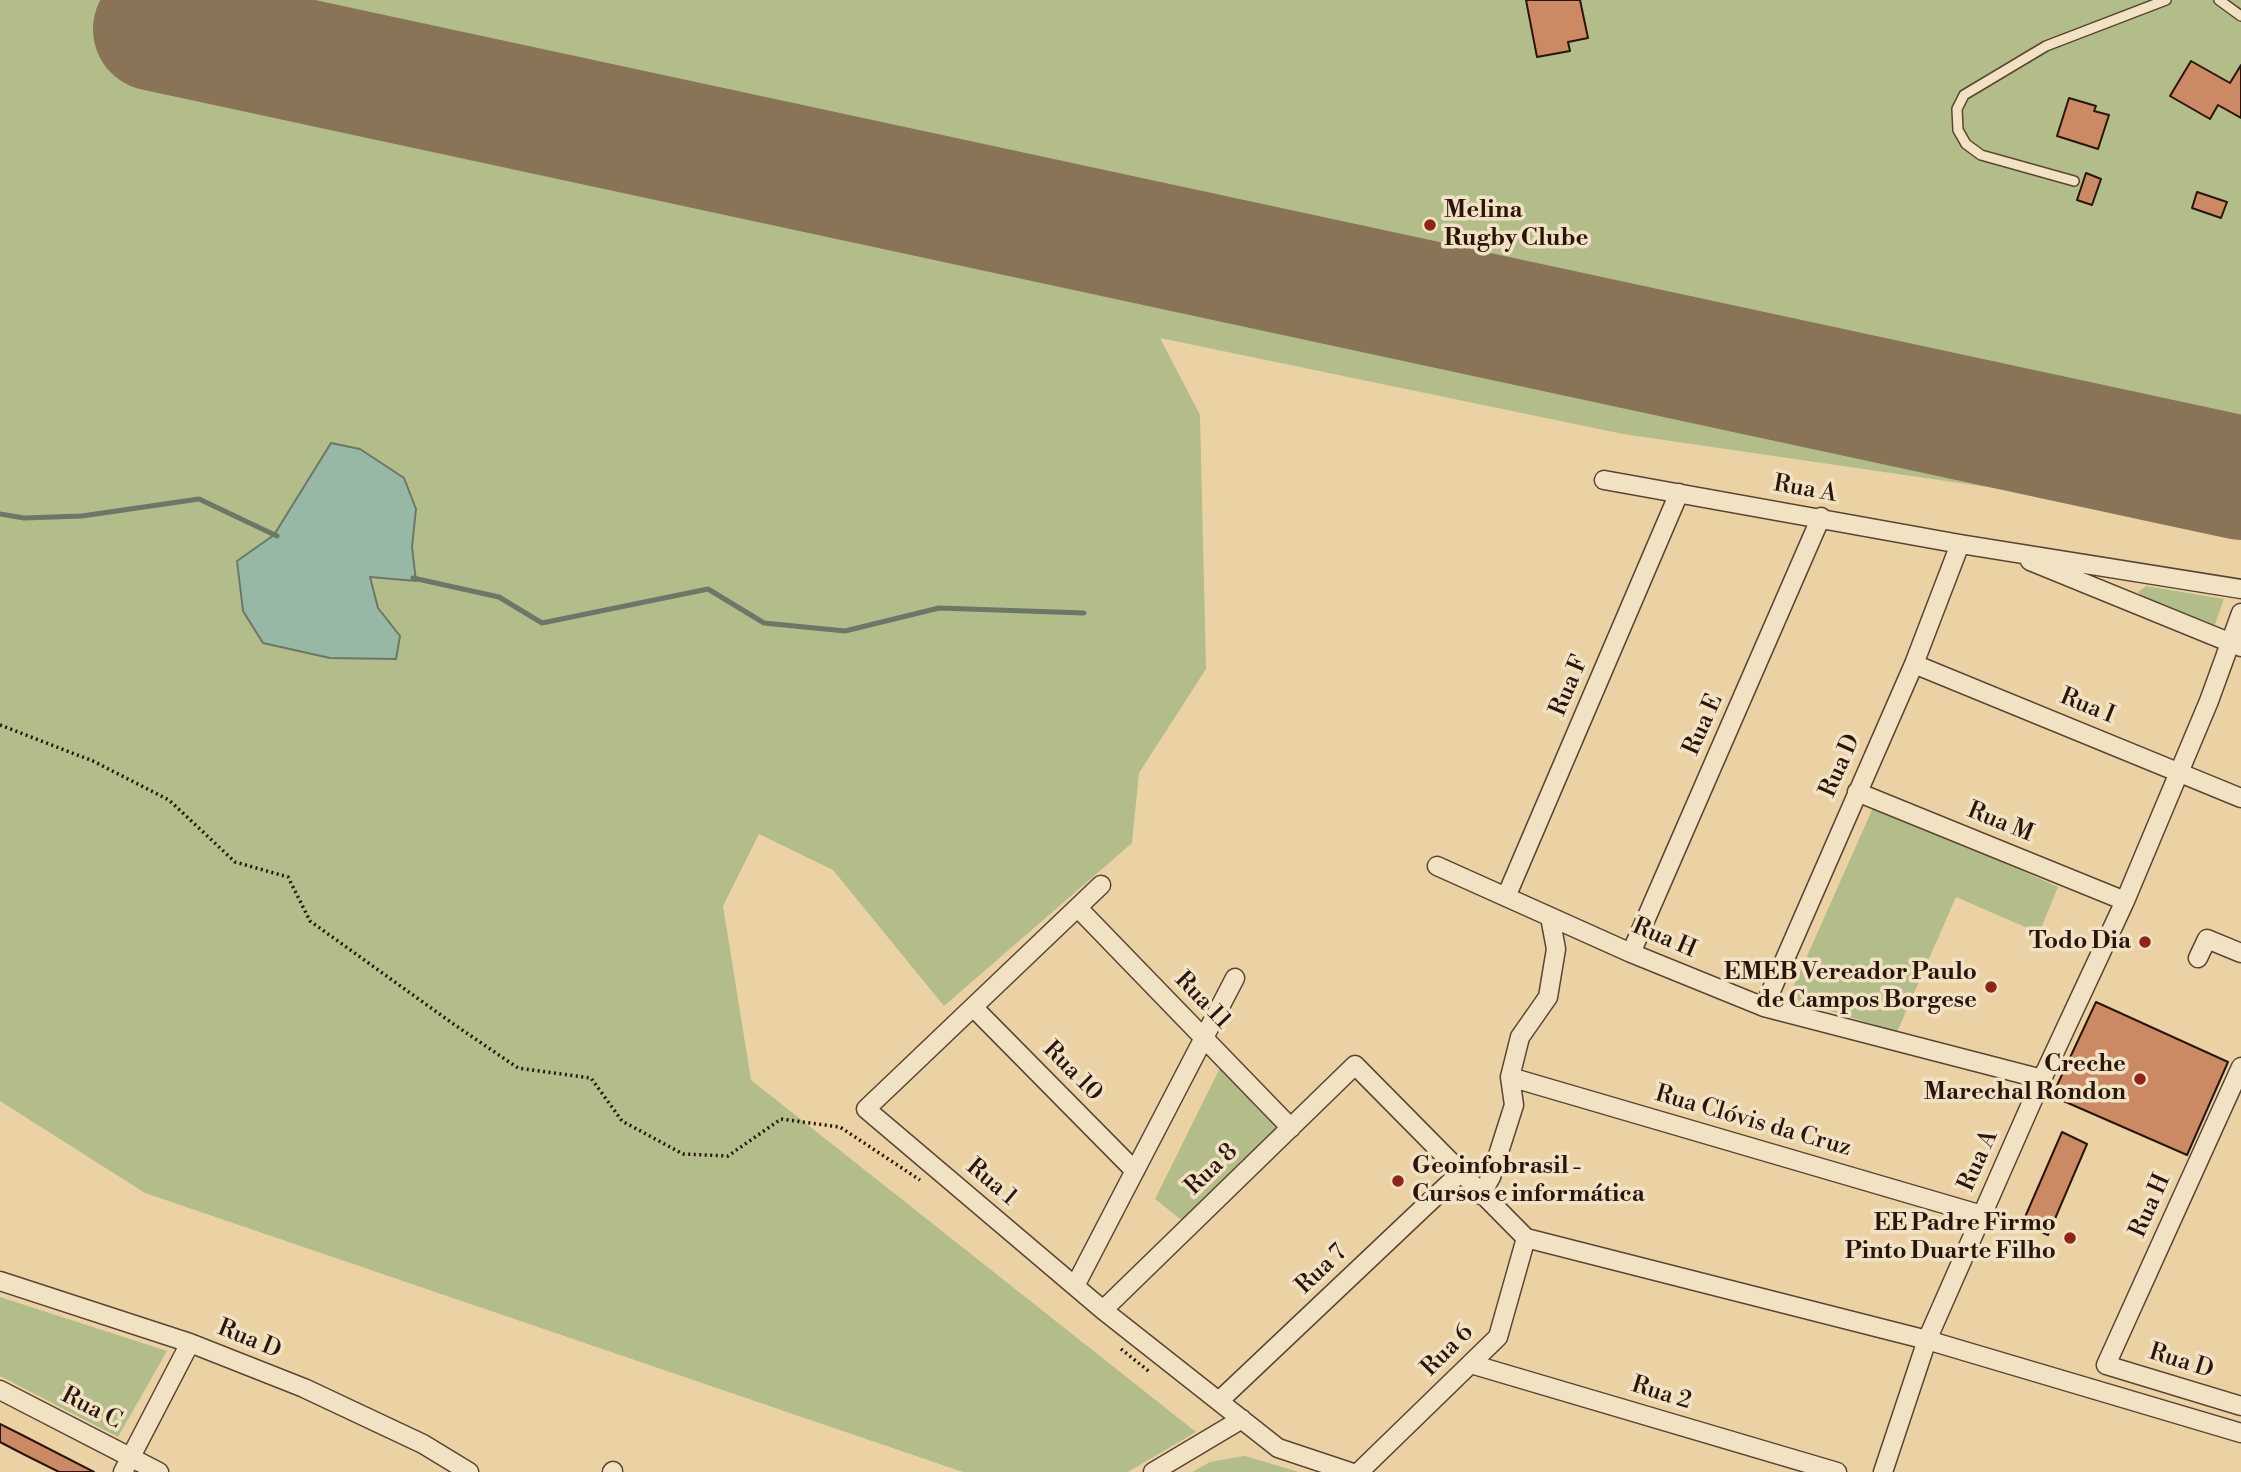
<!DOCTYPE html>
<meta charset="utf-8">
<style>
body{margin:0}
canvas{display:block;background:#ebd2a5}
</style>
<canvas width="2241" height="1472"></canvas>
<script>
const context = document.querySelector('canvas').getContext('2d');
context.lineJoin = 'round';
function fill(path, color) { context.fillStyle = color; context.fill(path, 'evenodd'); }
const poly = rows => new Path2D(rows.map(r => 'M' + r).join(''));
function trace(path, color, width, dash) { context.strokeStyle = color; context.lineWidth = width; context.lineCap = dash ? 'butt' : 'round'; context.setLineDash(dash || []); context.stroke(path); }
function drawText(font, color, halo, rows, align = 'center') {
  context.font = font + ' "Libre Bodoni",serif'; context.lineWidth = 7; context.setLineDash([]); context.textBaseline = 'middle'; context.strokeStyle = halo; context.fillStyle = color; for (const [text, x, y, turn = 0] of rows) {
    context.save(); context.translate(x, y); context.rotate((+turn || 0) * Math.PI / 180); context.textAlign = isNaN(turn) ? turn : align; if (halo) context.strokeText(text, 0, 0); context.fillText(text, 0, 0); context.restore();
  }
}
fill(poly([
 [0,0,2241,0,2241,524,1623,434,1160,338,1200,415,1206,669,1139,773,1132,843,944,1006,833,870,759,834,723,906,751,1080,1196,1432,1128,1472,963,1472,145,1193,0,1101],
 [2146,586,2224,599,2213,630,2142,598,2138,592],
 [1879,806,2058,887,2039,933,1956,897,1897,1032,1796,1000,1792,990,1872,810],
 [1220,1068,1280,1128,1184,1222,1155,1199],
 [0,1297,167,1351,118,1437,0,1376],
 [1244,1456,1245,1456,1299,1472,1192,1472,1210,1462]
]), '#b2bd8a');
const water = poly([
 [331,443,360,449,404,478,416,509,412,547,416,581,370,577,378,608,400,636,396,659,330,658,263,643,243,611,237,561,274,535,331,443]
]);
fill(water, '#98b8a6');
trace(water, '#6c7768', 2);
trace(poly([
 [0,514,24,518,82,516,199,499,277,536],
 [413,578,499,597,542,623,708,589,764,623,845,631,939,608,1084,613]
]), '#6c7768', 5);
trace(poly([
 [155,29,2241,478]
]), '#8a7458', 124);
const building = poly([
 [1526,0,1580,0,1588,38,1568,42,1570,51,1537,57,1526,0],
 [2191,61,2230,83,2241,65,2241,118,2218,105,2210,119,2170,96,2191,61],
 [2069,98,2096,106,2094,111,2109,115,2098,149,2057,136,2069,98],
 [2086,173,2101,179,2092,205,2077,200,2086,173],
 [2197,192,2227,202,2221,218,2192,208,2197,192],
 [2096,1002,2228,1062,2187,1155,2052,1096,2096,1002],
 [2062,1132,2087,1144,2048,1235,2022,1224,2062,1132],
 [0,1424,22,1435,94,1472,59,1472,25,1455,0,1442,0,1424]
]);
fill(building, '#cc8a64');
trace(building, '#29150c', 2);
const service = poly([
 [2219,0,2241,16],
 [2074,181,1981,155,1966,144,1958,130,1957,109,1964,95,2046,46,2166,0]
]);
const minor = poly([
 [1604,480,1960,544,2241,589],
 [2030,561,2241,647],
 [1914,664,2241,798],
 [1857,792,2125,901],
 [1437,866,1631,953,1764,1007,2042,1079],
 [1101,885,866,1109,1103,1310,1278,1448,1350,1472],
 [1506,897,1679,493],
 [1078,908,1291,1128],
 [1631,953,1821,517],
 [2198,958,2207,939,2241,953],
 [1764,1007,1914,664,1960,544],
 [974,1008,1135,1171],
 [2241,1067,2106,1365,2241,1406],
 [1510,1077,1982,1215],
 [1481,1195,1491,1177,1514,1105,1510,1077,1520,1037,1548,997,1556,949,1550,917],
 [0,1281,190,1343,304,1388,423,1444,469,1472],
 [1075,1286,1235,978],
 [1103,1310,1355,1065,1526,1238,1927,1340,2241,1433],
 [1471,1364,1837,1472],
 [0,1390,159,1472],
 [1219,1401,1459,1174],
 [123,1472,190,1343],
 [612,1472,613,1471],
 [1153,1472,1242,1419],
 [1359,1472,1498,1337,1526,1238],
 [1883,1472,1927,1340,2042,1079,2125,901,2209,701,2241,613]
]);
trace(service, '#5a4432', 12);
trace(minor, '#5a4432', 21);
trace(poly([
 [0,725,93,761,169,800,235,862,288,877,310,921,452,1023,518,1068,591,1078,622,1121,683,1154,728,1156,781,1119,840,1127,920,1180],
 [1121,1349,1151,1373]
]), '#29150c', 3.5, [2, 3.5]);
trace(service, '#f2e2c4', 9);
trace(minor, '#f2e2c4', 18);
for (const [x, y, r, color] of [
 [1430,225,7,"#8f2418"],
 [2145,942,7,"#8f2418"],
 [1991,987,7,"#8f2418"],
 [2140,1079,7,"#8f2418"],
 [1398,1181,7,"#8f2418"],
 [2070,1238,7,"#8f2418"]
]) { const dot = new Path2D(); dot.arc(x, y, r, 0, 2 * Math.PI); context.fillStyle = color; context.fill(dot); trace(dot, '#f2e2c4', 2.5); }
drawText('bold 24px', '#29150c', '#f2e2c4', [
 ["Melina",1444,211,"left"],
 ["Rugby Clube",1444,239,"left"],
 ["Todo Dia",2131,942],
 ["EMEB Vereador Paulo",1977,973],
 ["de Campos Borgese",1977,1001],
 ["Creche",2126,1065],
 ["Marechal Rondon",2126,1093],
 ["Geoinfobrasil -",1412,1167,"left"],
 ["Cursos e informática",1412,1195,"left"],
 ["EE Padre Firmo",2056,1224],
 ["Pinto Duarte Filho",2056,1252]
], 'right');
drawText('24px', '#29150c', '#f2e2c4', [
 ["Rua A",1805,490,10],
 ["Rua F",1570,686,-67],
 ["Rua I",2087,707,22],
 ["Rua E",1704,725,-66],
 ["Rua D",1841,766,-66],
 ["Rua M",2000,823,22],
 ["Rua H",1664,939,23],
 ["Rua 11",1202,1001,46],
 ["Rua 10",1072,1072,45],
 ["Rua Clóvis da Cruz",1753,1122,16],
 ["Rua A",1979,1161,-66],
 ["Rua 8",1212,1170,-44],
 ["Rua 1",991,1183,40],
 ["Rua H",2151,1206,-66],
 ["Rua 7",1322,1270,-44],
 ["Rua D",249,1340,22],
 ["Rua 6",1448,1351,-45],
 ["Rua D",2181,1362,17],
 ["Rua 2",1661,1394,17],
 ["Rua C",91,1409,27]
]);
</script>
